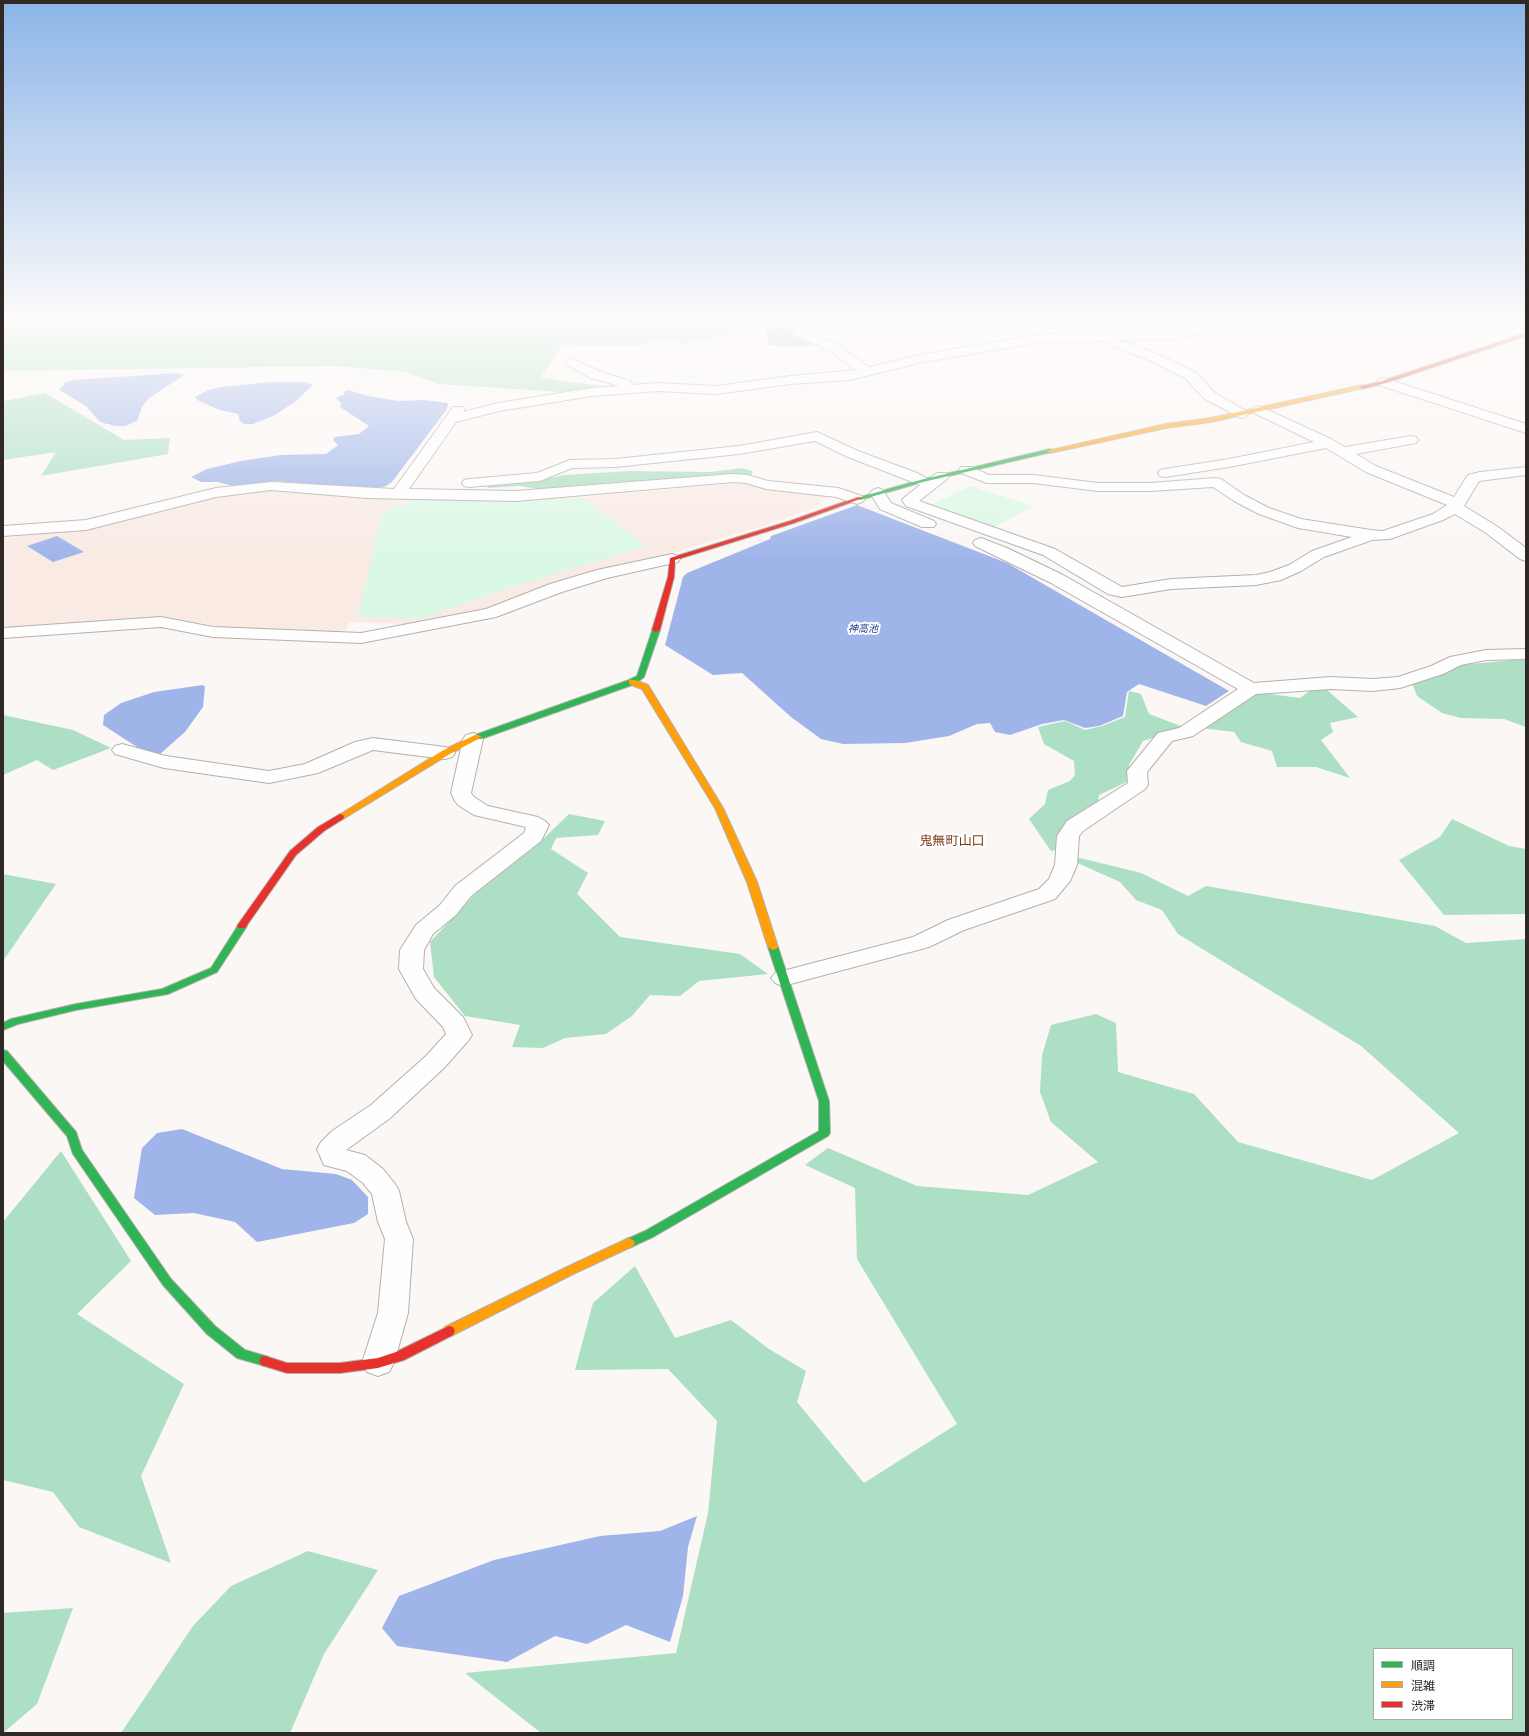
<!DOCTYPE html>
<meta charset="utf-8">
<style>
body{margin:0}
#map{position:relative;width:1529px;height:1736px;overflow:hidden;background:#fbf7f5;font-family:"Asap Condensed","Noto Sans JP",sans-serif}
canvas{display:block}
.frame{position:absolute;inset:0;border:4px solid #2f2824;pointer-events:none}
.legend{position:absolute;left:1373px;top:1648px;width:140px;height:72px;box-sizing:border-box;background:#fff;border:1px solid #aca9a7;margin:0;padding:5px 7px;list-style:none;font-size:12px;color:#2f2824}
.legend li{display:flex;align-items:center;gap:8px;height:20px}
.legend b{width:20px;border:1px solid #aca9a7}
</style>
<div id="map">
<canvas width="1529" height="1736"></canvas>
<div class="frame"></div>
<ul class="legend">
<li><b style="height:5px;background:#30b455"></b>順調</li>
<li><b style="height:5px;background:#ff9f0a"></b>混雑</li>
<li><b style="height:5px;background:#e5322d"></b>渋滞</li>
</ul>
</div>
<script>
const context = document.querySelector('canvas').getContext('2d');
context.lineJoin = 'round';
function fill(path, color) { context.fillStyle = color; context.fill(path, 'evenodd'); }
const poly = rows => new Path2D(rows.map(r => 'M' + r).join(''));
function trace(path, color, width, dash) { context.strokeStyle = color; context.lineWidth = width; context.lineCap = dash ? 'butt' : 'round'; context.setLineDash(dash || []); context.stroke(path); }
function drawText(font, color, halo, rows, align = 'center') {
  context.font = font + ' "Asap Condensed","Noto Sans JP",sans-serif'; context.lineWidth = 4; context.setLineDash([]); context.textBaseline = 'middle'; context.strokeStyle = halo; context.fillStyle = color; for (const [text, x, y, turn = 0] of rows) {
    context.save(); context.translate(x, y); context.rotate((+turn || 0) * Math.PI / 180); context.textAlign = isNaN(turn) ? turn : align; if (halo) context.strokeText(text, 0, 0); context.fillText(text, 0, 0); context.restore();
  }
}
fill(poly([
 [746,482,777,492,828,496,814,508,766,525,672,553,569,580,491,609,411,624,350,622,344,632,246,631,176,619,160,619,3,628,3,538,93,528,157,513,214,497,266,489,494,501,586,497]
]), '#f9ebe4');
fill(poly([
 [971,486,1033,506,991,529,927,507],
 [583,498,647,546,497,592,421,619,358,617,383,511,422,499,494,502]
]), '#dbf8e5');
fill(poly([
 [3,316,740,316,763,336,735,325,728,334,685,344,664,338,635,346,562,345,541,377,561,381,609,387,560,392,439,384,405,372,335,366,3,371],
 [45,393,124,440,170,438,168,454,41,476,56,452,3,460,3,401],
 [742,468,753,471,751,476,538,489,520,486,487,488,490,484,545,479,564,475,629,471,711,472],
 [1526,659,1526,727,1504,719,1461,718,1442,713,1417,696,1412,683,1460,665],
 [1311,690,1327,690,1358,717,1330,723,1333,732,1321,740,1350,778,1316,767,1277,767,1272,751,1241,742,1234,732,1201,728,1254,692,1300,698],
 [1129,691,1141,694,1149,714,1186,728,1143,741,1129,765,1133,779,1099,795,1097,807,1060,849,1051,851,1029,819,1045,804,1048,790,1070,781,1075,775,1074,761,1044,744,1038,727,1065,721,1085,730,1102,726,1125,717],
 [3,715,73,730,111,748,53,770,37,760,3,775],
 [569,814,605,821,598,835,556,838,551,849,588,873,577,894,620,937,740,954,768,974,699,981,680,996,650,995,632,1016,606,1034,565,1038,543,1048,512,1047,520,1025,465,1016,434,977,430,942,476,893,536,846],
 [1452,819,1509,846,1526,849,1526,914,1444,915,1399,860,1440,837],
 [1076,857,1141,873,1188,896,1206,886,1435,926,1466,943,1526,939,1526,1733,541,1733,465,1673,676,1653,708,1513,717,1421,668,1369,575,1370,593,1303,635,1266,675,1338,731,1320,769,1349,806,1371,797,1402,864,1483,957,1424,857,1259,855,1188,805,1165,828,1148,917,1186,1028,1195,1098,1162,1051,1122,1040,1092,1042,1055,1051,1025,1096,1014,1116,1023,1118,1072,1194,1094,1238,1142,1372,1180,1459,1133,1361,1046,1178,934,1162,910,1136,900,1120,882,1073,861],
 [1374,1649,1512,1649,1512,1719,1374,1719],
 [3,874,56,884,3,961],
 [61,1151,131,1261,77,1314,184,1384,141,1476,171,1563,79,1527,53,1492,3,1480,3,1222],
 [308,1551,378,1570,324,1654,290,1733,121,1733,193,1626,231,1586],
 [73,1608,37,1704,3,1733,3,1613]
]), '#acdfc3');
fill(poly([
 [779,327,785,328,815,344,808,346,794,347,769,345,765,330],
 [175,373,184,375,148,399,142,407,137,421,125,426,115,426,100,422,86,406,59,390,66,382,74,380],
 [271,382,305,382,313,385,296,401,275,415,253,424,244,424,240,421,238,414,220,410,197,400,195,397,208,390,221,387],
 [348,390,368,396,398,401,423,400,448,403,447,409,392,482,384,487,361,488,276,481,233,486,218,482,201,482,191,477,207,469,241,461,281,455,326,454,338,445,333,440,335,437,359,434,369,426,340,407,341,403,336,398,345,394,344,392],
 [857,505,1007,563,1229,691,1206,706,1139,684,1127,692,1123,716,1099,726,1085,728,1064,720,1042,724,1010,735,995,732,990,723,977,724,949,736,905,743,843,744,821,739,791,717,742,673,713,675,665,645,683,577,687,573,770,539,771,536],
 [57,536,84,552,53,562,27,546],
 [203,685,205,687,203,707,185,732,159,755,137,747,103,725,104,715,121,703,154,692],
 [182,1129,282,1169,336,1174,352,1180,368,1197,368,1214,354,1223,257,1242,235,1222,194,1213,155,1215,134,1198,142,1148,157,1133],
 [697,1516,688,1547,683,1596,670,1642,626,1625,587,1644,555,1636,507,1662,397,1646,382,1628,399,1596,494,1560,600,1536,660,1531]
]), '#9fb5e9');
const street = poly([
 [776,316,789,316,803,329,838,345,869,367,924,354,1044,334,1169,332,1256,316,1280,316,1274,320,1169,340,1119,340,1150,351,1195,372,1215,393,1246,411,1248,414,1246,417,1241,418,1205,399,1185,378,1142,357,1110,346,1108,343,1109,341,1044,342,924,362,849,380,791,384,716,394,658,391,592,396,499,411,456,422,409,489,516,491,733,474,748,475,768,481,838,488,862,496,865,499,862,502,857,504,836,497,766,489,746,483,733,482,516,501,367,498,271,490,216,497,86,530,3,536,3,526,86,520,216,488,271,482,394,489,453,407,463,407,465,410,463,412,498,403,592,388,619,386,591,378,567,365,565,362,571,358,601,372,631,381,632,385,658,383,716,386,791,376,856,370,830,351,795,335,776,316],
 [1384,378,1526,424,1526,433,1379,385,1377,382,1379,379,1384,378],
 [1259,406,1331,439,1345,447,1411,436,1416,437,1418,440,1416,443,1356,454,1376,466,1454,497,1468,475,1480,472,1526,467,1526,475,1479,481,1464,506,1498,527,1526,548,1526,561,1520,559,1486,533,1455,514,1443,520,1390,539,1372,540,1324,557,1301,571,1281,580,1256,585,1171,589,1122,597,1108,594,1043,555,906,506,902,500,905,497,920,485,848,457,815,441,739,454,615,467,572,468,540,481,469,487,464,486,462,483,464,480,469,479,537,473,570,460,615,459,739,446,817,432,858,451,917,473,928,479,937,473,947,473,949,476,947,479,919,501,1055,549,1122,587,1171,579,1256,575,1270,572,1289,565,1312,551,1352,537,1298,528,1259,514,1234,501,1213,487,1150,491,1098,491,1033,483,987,483,961,473,959,470,961,467,971,467,989,475,1033,475,1098,483,1150,483,1216,478,1221,479,1244,495,1269,508,1301,519,1371,530,1383,531,1433,514,1447,505,1366,472,1326,448,1229,467,1165,477,1160,476,1158,473,1160,470,1165,469,1229,459,1314,442,1254,413,1252,410,1254,407,1259,406],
 [878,488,883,490,891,503,934,521,936,524,934,527,922,527,880,509,870,493,873,490,878,488],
 [981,538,1007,548,1063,575,1254,683,1330,677,1373,679,1398,677,1431,666,1450,657,1486,650,1526,649,1526,659,1486,660,1461,665,1443,674,1400,688,1373,691,1330,689,1256,694,1193,736,1172,741,1147,772,1148,785,1145,789,1083,831,1079,836,1077,865,1070,881,1055,899,964,930,929,947,783,986,775,983,771,978,775,973,913,937,948,920,1039,889,1049,879,1055,865,1057,836,1067,821,1128,783,1127,771,1158,733,1179,728,1238,689,1051,583,975,546,973,543,975,540,981,538],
 [672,554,678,556,680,559,678,562,607,578,562,592,496,617,361,643,213,637,161,627,3,638,3,628,161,617,213,627,361,633,486,609,550,584,597,570,672,554],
 [473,733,480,735,483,739,471,793,474,797,488,806,538,817,545,821,549,825,541,841,471,896,456,915,433,934,424,950,423,969,434,988,463,1017,472,1035,468,1041,444,1068,389,1119,346,1150,365,1155,383,1169,395,1184,399,1191,406,1222,413,1239,408,1313,394,1363,389,1372,378,1376,367,1372,362,1363,378,1313,385,1239,378,1222,372,1194,363,1183,347,1171,324,1165,317,1149,321,1142,332,1131,371,1105,426,1056,446,1034,443,1027,416,999,399,969,400,950,416,925,440,905,455,886,524,833,526,827,474,815,458,805,455,801,451,793,463,739,466,735,473,733],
 [373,738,445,747,452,749,455,753,452,757,445,759,373,750,318,773,269,783,164,768,115,754,112,750,115,746,122,744,166,756,269,771,305,764,355,742,373,738]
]);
const fast = poly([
 [1050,449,1052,450,1052,452,923,482,860,500,857,498,920,480,1050,449],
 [653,628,659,628,660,630,644,677,635,684,481,739,478,739,474,737,475,735,629,680,637,676,653,628],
 [242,923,247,926,217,972,168,994,76,1010,18,1024,3,1030,3,1023,11,1019,76,1004,162,989,211,968,239,924,242,923],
 [773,944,778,947,829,1101,830,1133,828,1136,653,1237,629,1248,625,1246,623,1243,625,1240,645,1231,819,1131,819,1101,768,947,773,944],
 [3,1050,7,1051,76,1132,82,1150,171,1279,215,1326,245,1350,269,1357,271,1361,269,1365,265,1366,237,1358,207,1334,163,1285,73,1154,67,1136,3,1061,3,1050]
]);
const slow = poly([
 [1362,385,1364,386,1364,388,1211,422,1166,428,1050,453,1047,451,1166,424,1211,418,1362,385],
 [629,680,635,680,648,685,723,808,757,882,778,947,776,949,773,950,768,947,747,882,715,808,642,689,629,684,629,680],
 [475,735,478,735,482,737,448,755,343,819,340,820,336,817,442,751,475,735],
 [629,1238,633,1240,635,1243,633,1246,573,1274,453,1335,449,1336,445,1335,443,1331,445,1327,565,1268,629,1238]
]);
const jam = poly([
 [1526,333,1526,336,1386,383,1362,389,1359,387,1382,381,1526,333],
 [858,497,863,498,794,523,675,560,674,577,660,630,656,632,652,630,668,577,670,558,790,521,858,497],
 [340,814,343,815,344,817,343,819,324,831,296,855,245,928,239,928,237,926,290,851,318,827,340,814],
 [449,1326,453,1327,455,1331,453,1335,404,1360,378,1368,340,1373,287,1373,261,1365,259,1361,261,1357,265,1356,287,1363,340,1363,378,1358,396,1352,449,1326]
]);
trace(street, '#b5b0ad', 2);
trace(fast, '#b5b0ad', 2);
trace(slow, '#b5b0ad', 2);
trace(jam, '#b5b0ad', 2);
fill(street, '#fefefe');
fill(fast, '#30b455');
fill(slow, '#ff9f0a');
fill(jam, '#e5322d');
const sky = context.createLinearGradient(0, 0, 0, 559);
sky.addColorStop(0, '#8bb4e8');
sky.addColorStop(0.57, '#fdfbfa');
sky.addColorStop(1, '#fdfbfa00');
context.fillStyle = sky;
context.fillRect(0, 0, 1529, 559);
drawText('italic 10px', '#1d3c92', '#fff', [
 ["神高池",863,629]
]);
drawText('13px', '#7b3c19', '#fff', [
 ["鬼無町山口",952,841]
]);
</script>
